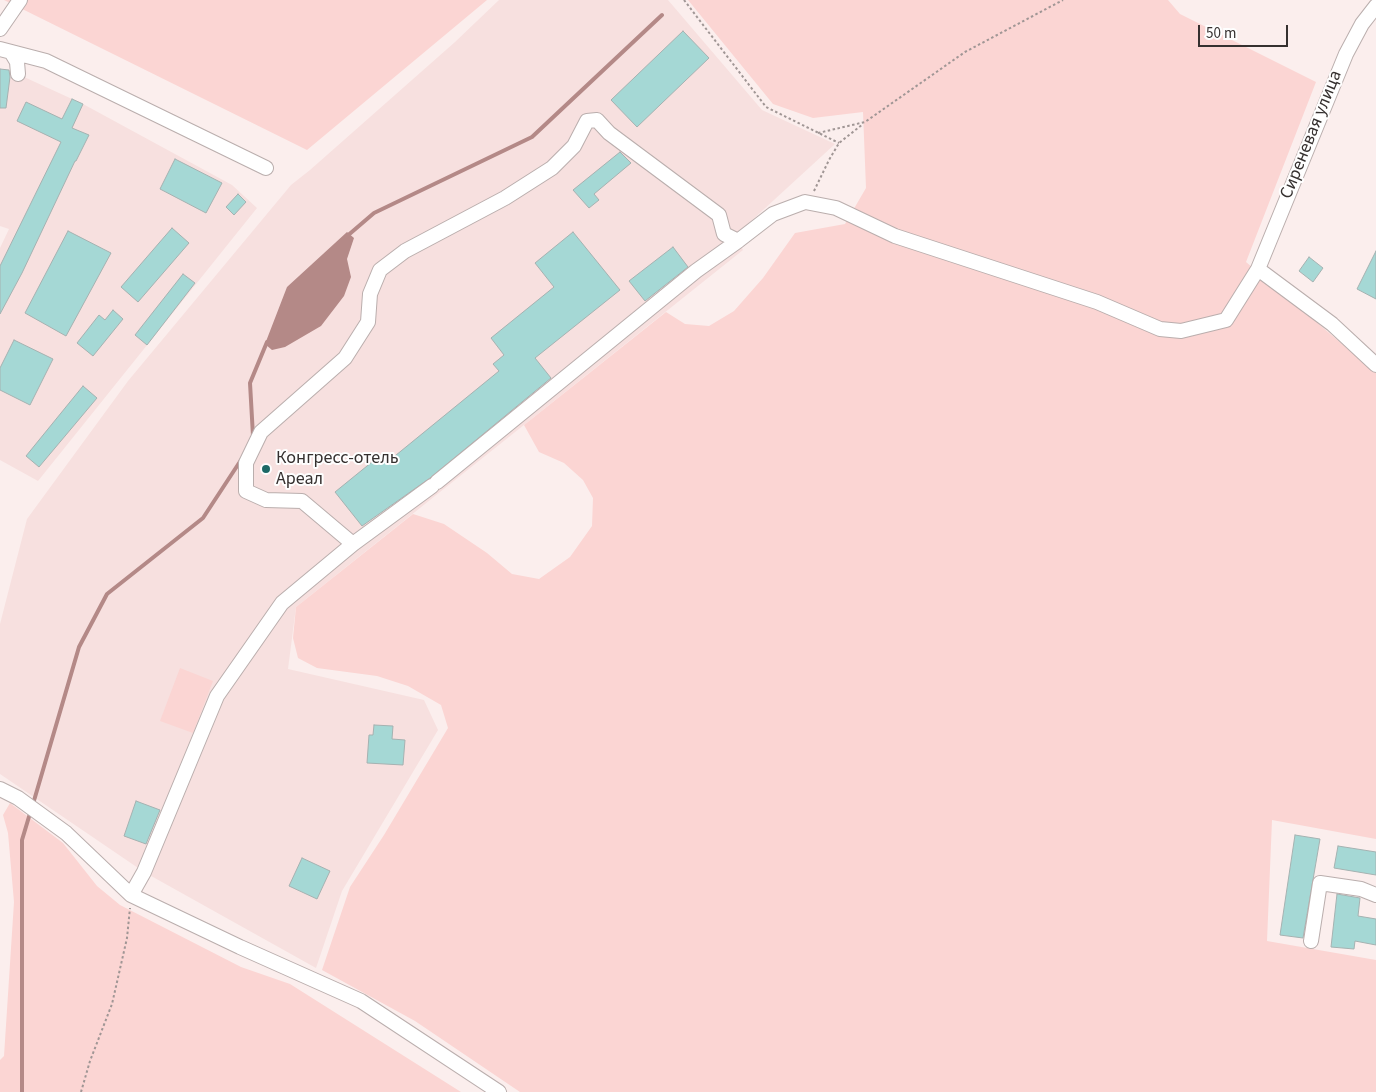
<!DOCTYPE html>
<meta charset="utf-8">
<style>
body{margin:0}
#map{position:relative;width:1376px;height:1092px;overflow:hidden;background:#fbeeed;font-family:"Source Sans 3",sans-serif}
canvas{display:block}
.scale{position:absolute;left:1198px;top:25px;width:90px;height:22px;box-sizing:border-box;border:2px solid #35302f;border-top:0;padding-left:6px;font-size:15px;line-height:18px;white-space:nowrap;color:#35302f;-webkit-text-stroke:4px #fefefe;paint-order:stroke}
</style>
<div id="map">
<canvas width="1376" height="1092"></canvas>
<div class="scale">50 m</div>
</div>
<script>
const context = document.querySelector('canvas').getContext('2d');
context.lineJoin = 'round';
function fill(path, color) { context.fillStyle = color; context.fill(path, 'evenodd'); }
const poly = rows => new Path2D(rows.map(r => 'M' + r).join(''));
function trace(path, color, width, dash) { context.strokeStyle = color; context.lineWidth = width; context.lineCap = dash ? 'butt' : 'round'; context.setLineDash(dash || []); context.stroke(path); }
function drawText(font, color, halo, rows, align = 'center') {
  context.font = font + ' "Source Sans 3",sans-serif'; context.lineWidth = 4; context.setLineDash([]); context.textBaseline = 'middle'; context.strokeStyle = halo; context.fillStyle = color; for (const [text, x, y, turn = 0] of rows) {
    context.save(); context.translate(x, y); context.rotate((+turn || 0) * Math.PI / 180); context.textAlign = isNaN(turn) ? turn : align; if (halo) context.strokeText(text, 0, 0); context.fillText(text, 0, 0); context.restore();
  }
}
fill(poly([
 [499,0,668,0,762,110,835,144,750,222,738,241,743,250,296,607,288,669,424,700,438,730,342,891,316,968,144,872,0,774,0,624,27,519,128,381,291,185,310,170,455,42],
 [0,69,11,71,83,104,232,185,257,208,38,481,0,460,0,248,9,229,0,226]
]), '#f7e0df');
fill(poly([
 [4,0,487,0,307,150],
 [688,0,1168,0,1180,14,1316,82,1246,262,1376,373,1376,839,1272,820,1267,941,1376,960,1376,1092,520,1092,415,1021,322,970,350,887,384,835,448,728,441,705,408,686,377,676,317,668,298,658,293,638,296,607,413,514,444,524,487,553,512,574,539,579,570,557,592,526,593,498,583,480,564,463,539,452,524,425,666,312,685,324,709,326,734,311,763,278,795,233,845,224,866,188,863,112,813,118,773,104],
 [180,668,213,681,193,733,160,721],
 [10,803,63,843,97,886,120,905,241,967,290,984,461,1092,0,1092,0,1060,4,1056,14,902,8,833,3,815]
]), '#fbd5d3');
fill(poly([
 [347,232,354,238,347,259,351,277,344,296,321,326,285,347,272,350,265,344,287,287]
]), '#b48987');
trace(poly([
 [346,237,374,213,532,137,662,15],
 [253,436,250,383,267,342],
 [33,804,79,647,107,594,203,518,241,460],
 [22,1092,22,840,31,810]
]), '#b48987', 4);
const building = poly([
 [683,31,709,58,637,127,611,100,683,31],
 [0,69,9,70,10,77,6,108,0,108,0,69],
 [72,99,83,104,72,128,89,135,76,161,75,161,22,273,0,314,0,266,61,142,17,121,26,102,62,119,72,99],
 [620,152,631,163,594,194,599,200,589,208,573,190,620,152],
 [175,159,222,183,206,213,160,189,175,159],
 [238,194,246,202,234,215,226,207,238,194],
 [172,228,189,243,138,302,121,287,172,228],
 [68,231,111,253,66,336,25,313,68,231],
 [573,232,620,290,535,358,551,378,430,478,362,526,335,492,383,453,390,460,499,371,493,364,504,355,491,338,554,287,535,263,573,232],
 [673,247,688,267,645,301,629,281,673,247],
 [1376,251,1376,299,1357,289,1376,251],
 [1309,257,1323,268,1313,282,1299,271,1309,257],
 [183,274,195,283,147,345,135,335,183,274],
 [113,310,123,319,93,356,77,343,99,315,105,320,113,310],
 [14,340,53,359,30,405,0,390,0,368,14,340],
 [83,386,97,398,39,467,26,456,83,386],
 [374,725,393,726,392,739,405,740,403,765,367,763,369,735,373,735,374,725],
 [136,801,160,810,146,844,124,836,136,801],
 [1295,835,1320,839,1303,938,1280,935,1295,835],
 [1338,846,1376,852,1376,875,1334,868,1338,846],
 [302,858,330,871,317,899,289,886,302,858],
 [1337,894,1360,898,1358,916,1376,919,1376,945,1355,941,1354,949,1331,947,1337,894]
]);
fill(building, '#a5d8d5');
trace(building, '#a5b2b1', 1);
const minor = poly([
 [0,29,20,0],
 [0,49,46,61,266,168],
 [11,52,17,62,18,74],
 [738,241,773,214,805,202,836,208,895,236,1097,302,1160,329,1181,331,1226,320,1258,269,1346,54,1362,24,1376,6],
 [1258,269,1332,324,1376,365],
 [432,486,353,544,302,501,266,500,246,491,246,463,261,432,345,358,368,322,370,294,380,270,405,251,505,198,552,168,574,146,587,121,597,120,609,133,719,215,724,234,738,241,696,271,437,482],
 [0,789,18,798,66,833,131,895,240,947,361,1001,499,1092],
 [131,895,144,872,217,696,282,603,353,544],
 [1311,941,1320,883,1361,889,1376,895]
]);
trace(minor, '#baaead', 16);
trace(poly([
 [684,0,766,107,839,143],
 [818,133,865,122,965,52,1063,0],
 [814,191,829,160,839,143,863,124],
 [81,1092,90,1061,112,1004,127,938,130,908]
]), '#a09695', 2, [2.5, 2.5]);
trace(minor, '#fff', 14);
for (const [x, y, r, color] of [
 [266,469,5,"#1d6966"]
]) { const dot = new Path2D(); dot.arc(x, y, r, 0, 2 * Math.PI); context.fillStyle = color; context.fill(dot); trace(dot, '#fefefe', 2); }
drawText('18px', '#35302f', '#fefefe', [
 ["Сиреневая улица",1312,135,-68]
]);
drawText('18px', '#35302f', '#fefefe', [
 ["Конгресс-отель",276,459],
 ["Ареал",276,480]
], 'left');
</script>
